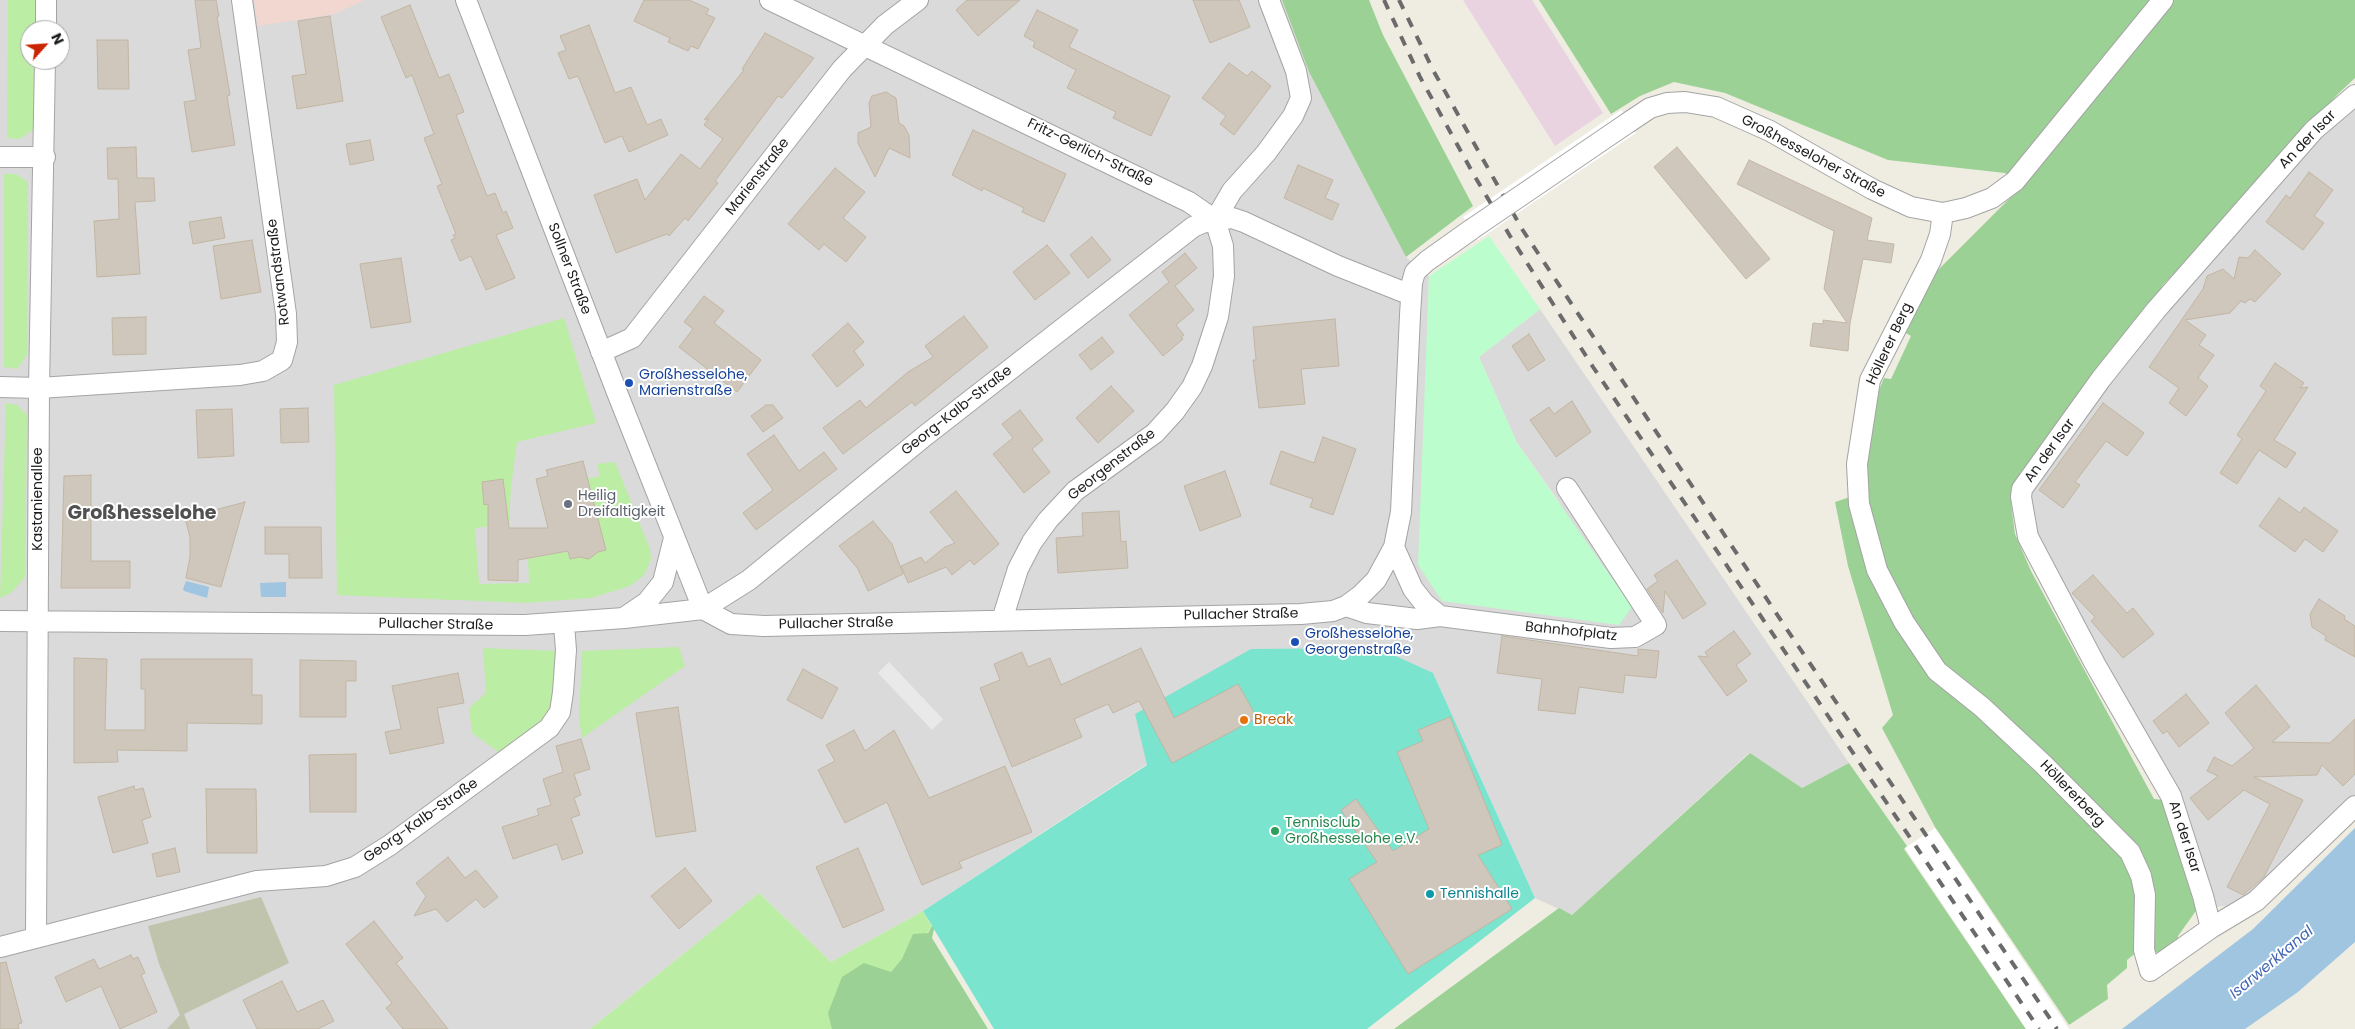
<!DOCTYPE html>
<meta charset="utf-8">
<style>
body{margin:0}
#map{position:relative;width:2355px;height:1029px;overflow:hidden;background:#efede2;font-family:Poppins,sans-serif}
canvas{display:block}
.north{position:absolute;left:20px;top:20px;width:50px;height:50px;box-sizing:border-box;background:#fff;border:1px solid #a5a5a5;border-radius:50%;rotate:64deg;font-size:14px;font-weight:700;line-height:20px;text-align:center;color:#1d1d1d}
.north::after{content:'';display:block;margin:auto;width:18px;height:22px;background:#ca2400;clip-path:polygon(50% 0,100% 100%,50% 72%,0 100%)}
</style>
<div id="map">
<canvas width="2355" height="1029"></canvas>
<div class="north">N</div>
</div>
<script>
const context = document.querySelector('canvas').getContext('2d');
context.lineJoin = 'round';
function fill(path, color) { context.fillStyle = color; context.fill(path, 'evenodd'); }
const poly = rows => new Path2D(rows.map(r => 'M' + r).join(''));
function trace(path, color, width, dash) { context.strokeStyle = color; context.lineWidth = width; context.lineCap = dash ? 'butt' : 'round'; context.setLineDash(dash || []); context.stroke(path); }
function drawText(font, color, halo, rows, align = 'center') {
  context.font = font + ' Poppins,sans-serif'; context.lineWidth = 4; context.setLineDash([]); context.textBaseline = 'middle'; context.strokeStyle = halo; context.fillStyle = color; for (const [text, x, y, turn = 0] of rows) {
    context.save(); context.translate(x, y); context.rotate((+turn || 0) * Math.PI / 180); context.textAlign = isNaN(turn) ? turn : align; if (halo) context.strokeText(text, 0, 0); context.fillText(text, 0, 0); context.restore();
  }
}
fill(poly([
 [0,0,1282,0,1309,72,1406,257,1429,276,1427,345,1562,506,1517,443,1479,357,1540,309,1849,763,1802,788,1749,753,1572,915,1535,898,1433,673,1147,764,923,911,831,962,759,893,590,1029,0,1029],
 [30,30,60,30,60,60,30,60],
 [2355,108,2355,812,2258,904,2198,908,2164,800,2036,542,2029,490,2175,299,2306,151]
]), '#dbdada');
fill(poly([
 [254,0,364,0,335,14,258,26]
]), '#f1d7d0');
fill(poly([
 [1463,0,1532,0,1603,113,1555,146]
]), '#e9d3e1');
fill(poly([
 [261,897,289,963,184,1014,190,1029,167,1029,180,1015,159,964,148,926]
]), '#c0c4ad');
fill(poly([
 [8,0,36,0,35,30,30,30,30,60,35,60,35,128,20,139,7,138],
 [4,174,16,174,28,182,27,355,17,369,4,367],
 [564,318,596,423,517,442,511,487,509,524,475,528,479,584,529,583,528,559,568,551,570,559,587,479,600,476,597,464,615,462,650,549,651,560,644,575,630,586,591,598,526,603,337,595,334,385],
 [6,403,17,405,27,415,25,577,12,592,0,598],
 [679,647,685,666,582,738,579,719,582,651],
 [483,648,558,651,555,703,541,725,500,753,472,733,469,708,486,693],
 [759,893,831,962,923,911,932,927,903,960,833,1029,590,1029]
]), '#bbeda4');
fill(poly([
 [1282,0,1369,0,1383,35,1473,206,1406,257,1309,72],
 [1539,0,2355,0,2355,78,2338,94,2210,236,2162,286,2160,294,2016,487,2011,503,2015,534,2031,571,2154,799,2164,800,2198,908,2178,936,2178,942,2159,953,2142,948,2127,960,2127,968,2107,985,2108,999,2069,1025,1935,827,1882,728,1893,715,1848,566,1835,502,1865,492,1866,464,1876,397,1884,378,1891,379,1911,336,1904,332,1935,273,2022,186,2005,173,1888,160,1725,93,1674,82,1640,96,1611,114],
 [1750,753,1802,788,1849,763,1907,846,1904,849,2026,1029,1394,1029,1559,908,1572,915],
 [936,920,932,938,988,1029,832,1029,828,1013,842,977,864,963,891,972,902,959,913,934,928,933]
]), '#9bd194');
fill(poly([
 [1489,236,1540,309,1479,357,1517,443,1632,607,1619,625,1442,601,1418,565,1429,276]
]), '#bbfdcc');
fill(poly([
 [1378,648,1433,673,1535,898,1367,1029,994,1029,923,911,1147,765,1135,714,1251,649]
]), '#7ae4ce');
fill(poly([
 [889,662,943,719,932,730,878,673]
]), '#e9e9e9');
fill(poly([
 [186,581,209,587,207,598,184,591,183,589],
 [286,582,286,597,261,597,260,583],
 [2355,828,2355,942,2298,992,2245,1029,2122,1029,2253,929]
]), '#9fc5e0');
fill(poly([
 [1621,110,1636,133,1478,240,1463,217],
 [1935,828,2069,1029,2026,1029,1905,848]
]), '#fff');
const building = poly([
 [195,0,216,0,219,16,217,17,230,95,227,96,235,145,192,152,184,102,196,100,188,50,201,48,195,0],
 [644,0,689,0,709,9,706,14,715,18,698,49,691,46,688,51,668,42,670,38,634,21,644,0],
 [967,0,1020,0,978,36,956,10,967,0],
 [1193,0,1239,0,1250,27,1210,43,1193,0],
 [410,5,439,78,449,74,464,112,456,115,487,196,495,193,503,213,506,211,513,228,496,235,515,278,486,290,471,256,460,261,451,240,455,238,453,235,456,234,437,186,442,184,424,138,434,134,412,75,406,78,381,17,410,5],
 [1037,10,1078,30,1069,47,1170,96,1151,136,1113,118,1116,112,1067,88,1076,70,1033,47,1035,42,1024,36,1037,10],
 [330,16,343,101,297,109,292,76,306,74,298,21,330,16],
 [589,25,615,93,631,87,647,125,661,119,668,135,629,152,622,136,605,143,578,76,569,79,558,53,566,50,560,36,589,25],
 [765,33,814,58,782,98,778,96,715,181,718,183,688,221,685,218,669,236,667,234,616,253,594,195,637,179,645,200,681,154,700,169,723,139,704,125,709,118,704,120,744,70,742,69,765,33],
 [97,40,128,40,129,89,98,89,97,40],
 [1229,63,1247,76,1252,71,1271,86,1234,135,1220,124,1226,116,1202,98,1229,63],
 [886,92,896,98,899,123,904,126,909,135,910,158,889,148,875,177,858,143,858,133,871,127,869,103,872,96,886,92],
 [973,130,1066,174,1044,222,1022,212,1024,208,983,188,982,191,952,175,973,130],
 [370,140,374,160,350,165,346,144,370,140],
 [136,147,137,178,154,178,155,201,135,202,140,274,97,277,94,221,119,219,118,179,108,179,107,148,136,147],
 [1677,147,1770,259,1746,279,1654,167,1677,147],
 [1749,160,1872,218,1867,240,1894,244,1891,263,1863,259,1850,323,1848,351,1810,346,1813,323,1823,324,1823,320,1847,323,1824,289,1834,231,1737,184,1749,160],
 [1298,165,1333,180,1325,198,1339,204,1332,220,1284,198,1298,165],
 [835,168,865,192,843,218,866,237,846,262,824,244,819,250,788,224,835,168],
 [2309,172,2333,190,2314,216,2324,223,2303,250,2266,222,2286,195,2290,198,2309,172],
 [221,217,225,238,193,244,189,222,221,217],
 [1092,237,1111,260,1088,278,1070,255,1092,237],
 [252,240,261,292,221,299,213,246,252,240],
 [1047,245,1070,273,1035,300,1013,272,1047,245],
 [2255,250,2281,274,2255,302,2250,299,2245,303,2241,301,2230,313,2185,320,2206,335,2199,345,2214,355,2198,378,2208,386,2186,416,2169,403,2179,388,2149,367,2203,289,2207,276,2223,269,2234,279,2239,257,2248,258,2255,250],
 [1185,253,1197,268,1175,286,1194,310,1176,325,1184,335,1181,337,1183,339,1163,356,1129,315,1169,282,1162,272,1185,253],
 [401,258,411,322,371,328,360,264,401,258],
 [704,296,724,311,714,323,761,360,737,392,679,347,693,329,684,322,704,296],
 [964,316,988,347,915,406,912,402,843,454,823,428,860,400,866,408,908,372,933,357,925,346,964,316],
 [146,317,146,354,113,355,112,318,146,317],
 [1335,319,1339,366,1301,369,1305,404,1259,408,1253,360,1256,360,1253,327,1335,319],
 [848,323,864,342,854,351,864,365,837,387,812,355,848,323],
 [1529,334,1545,360,1528,371,1512,346,1529,334],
 [1102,337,1114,352,1091,370,1079,355,1102,337],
 [2275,363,2304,383,2300,388,2308,387,2274,440,2296,453,2286,468,2259,450,2237,484,2220,473,2242,439,2237,435,2266,391,2260,386,2275,363],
 [1111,386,1134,411,1098,443,1076,418,1111,386],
 [1572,401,1591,432,1556,457,1530,420,1549,407,1554,414,1572,401],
 [2103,403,2144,433,2127,456,2106,441,2075,482,2080,485,2063,508,2039,490,2103,403],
 [766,405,773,405,783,418,763,432,751,416,766,405],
 [308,408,309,442,281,443,280,409,308,408],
 [232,409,234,456,198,458,196,410,232,409],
 [1020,410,1043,440,1032,449,1050,472,1024,493,993,454,1013,438,1002,424,1020,410],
 [774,435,799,471,824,452,837,469,756,530,743,513,773,490,747,454,774,435],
 [1323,437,1356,449,1333,515,1310,507,1313,499,1270,484,1281,451,1314,463,1323,437],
 [583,461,606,550,598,552,589,559,579,557,570,559,568,551,518,560,518,581,488,580,488,504,484,505,482,482,503,479,509,528,548,528,536,479,548,476,546,470,583,461],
 [1225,471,1241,516,1200,531,1184,486,1225,471],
 [91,475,91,561,130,561,130,588,61,588,64,476,91,475],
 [956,491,999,544,974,565,970,560,952,575,946,567,908,583,901,566,921,557,925,563,945,547,955,543,930,512,956,491],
 [2279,498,2300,513,2304,507,2338,531,2323,552,2305,539,2295,552,2259,526,2279,498],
 [245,502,221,587,186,578,190,557,190,537,185,518,245,502],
 [1119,511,1121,542,1126,541,1128,568,1058,573,1056,538,1083,536,1082,513,1119,511],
 [873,521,892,544,903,574,868,591,858,569,839,546,873,521],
 [265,527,321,527,322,578,289,578,289,554,265,554,265,527],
 [1677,560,1706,604,1683,619,1665,591,1663,613,1647,589,1658,581,1654,575,1677,560],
 [2093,575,2127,613,2133,608,2154,634,2123,658,2091,621,2095,617,2072,593,2093,575],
 [2319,599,2345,616,2344,619,2355,626,2355,657,2325,640,2326,636,2312,627,2310,614,2319,599],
 [1734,631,1751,654,1736,665,1747,681,1727,696,1698,656,1708,657,1705,652,1734,631],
 [1502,636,1638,656,1638,649,1659,651,1656,678,1625,675,1623,693,1579,687,1575,714,1538,710,1542,679,1497,673,1502,636],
 [1141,648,1174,718,1238,684,1257,718,1172,763,1139,701,1113,713,1108,704,1074,719,1082,737,1012,767,980,688,1000,680,994,664,1022,652,1028,667,1050,658,1061,685,1141,648],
 [74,658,107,659,105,730,145,730,145,689,141,689,141,659,252,659,252,695,262,695,262,724,187,723,187,751,117,750,118,762,74,763,74,658],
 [300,660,356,661,356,681,346,681,346,717,300,717,300,660],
 [803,669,838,688,822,719,787,700,803,669],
 [458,673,464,703,437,708,444,743,390,754,385,732,401,729,392,686,458,673],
 [2256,685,2290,727,2272,742,2330,743,2355,719,2355,774,2343,786,2322,765,2317,775,2254,777,2303,800,2264,877,2243,895,2227,887,2270,804,2244,790,2208,820,2190,798,2218,776,2207,771,2214,757,2232,766,2254,748,2225,713,2256,685],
 [2186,694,2209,723,2179,747,2167,731,2163,734,2153,721,2186,694],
 [678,707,696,831,656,837,636,713,678,707],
 [1450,717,1502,845,1478,855,1512,909,1408,974,1349,879,1377,862,1341,810,1356,799,1393,851,1429,829,1397,752,1423,741,1418,730,1450,717],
 [854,730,865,751,894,730,929,798,1005,766,1032,832,959,862,962,868,922,885,887,802,845,823,818,770,835,761,826,745,854,730],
 [581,739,590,769,574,774,581,795,574,798,580,815,571,818,583,853,562,860,557,844,513,859,502,827,539,815,537,809,551,805,543,779,563,772,556,746,581,739],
 [356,754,356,812,310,812,309,755,356,754],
 [134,786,135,790,143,788,151,817,142,820,148,843,113,853,98,797,134,786],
 [206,789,256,789,257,853,207,853,206,789],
 [175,848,180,872,157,877,152,854,175,848],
 [858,848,884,910,843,928,816,867,858,848],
 [448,857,465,878,476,870,498,897,484,908,476,899,447,922,436,909,414,916,426,896,416,883,448,857],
 [685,868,712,901,679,929,651,896,685,868],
 [374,921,403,958,396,963,448,1029,403,1029,386,1008,392,1003,346,944,374,921],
 [131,955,133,959,138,957,145,973,141,975,157,1012,120,1029,101,986,66,1002,55,977,94,959,99,969,131,955],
 [6,962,22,1023,18,1024,19,1029,0,1029,0,963,6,962],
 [282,981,297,1012,323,1000,334,1021,318,1029,257,1029,243,1000,282,981]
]);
fill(building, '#cfc7bb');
trace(building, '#c2b6a3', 1);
const minor = poly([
 [466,0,618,395,703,609],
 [770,0,1189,202,1215,220],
 [46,30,46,0],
 [1629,122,1650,108,1667,103,1685,102,1716,107,1770,131,1872,189,1911,207,1943,213,1966,208,1992,198,2015,181,2163,0],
 [0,157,45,157],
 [1943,213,1940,234,1931,260,1870,380,1857,464,1859,504,1877,570,1904,622,1937,671,1982,707,2043,764,2130,852,2141,876,2145,895,2144,950,2150,971,2211,928,2256,901,2355,806],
 [1215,220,1232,191,1266,153,1293,116,1301,98,1296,71,1269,0],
 [601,352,632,338,842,69,885,25,918,0],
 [0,387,39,388,240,375,263,371,282,360,287,342,286,314,242,0],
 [1394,547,1413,589,1424,603,1440,616],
 [1346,606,1367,613,1417,619,1440,616,1611,638,1635,637,1656,625,1567,488],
 [703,609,749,580,926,435,1193,227,1202,223,1232,218,1244,222,1338,266,1411,295],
 [625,617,647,602,663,582,674,538],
 [1002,620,1018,569,1032,542,1048,520,1075,491,1155,433,1175,411,1192,387,1202,366,1218,317,1224,276,1223,246,1215,220],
 [0,621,525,625,624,618,703,609,731,624,764,626,1301,614,1333,611,1346,606,1361,595,1376,580,1394,547,1401,512,1410,315,1412,283,1415,272,1427,261,1472,229],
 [2211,928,2203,896,2171,796,2095,664,2028,537,2021,497,2022,489,2101,379,2156,310,2314,130,2355,95],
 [36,937,39,388,45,60],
 [0,947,257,881,326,876,355,867,390,845,549,728,560,712,563,692,566,650,564,624]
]);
trace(minor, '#a4a4a4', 22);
trace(minor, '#fff', 20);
trace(poly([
 [1384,0,1420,77,1474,175,1510,236,1593,367,2039,1029],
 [1399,0,1433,70,1522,229,1784,625,2057,1029]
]), '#6b6b6b', 4, [10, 10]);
const minorBridge = poly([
 [1472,229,1629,122]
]);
trace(minorBridge, '#a4a4a4', 22, []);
trace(minorBridge, '#fff', 20);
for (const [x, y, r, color] of [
 [629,383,5,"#1a4fb4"],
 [568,504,5,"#6b7280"],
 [1295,642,5,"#1a4fb4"],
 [1244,720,5,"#e8710a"],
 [1275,831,5,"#2e9e5b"],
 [1430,894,5,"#0f9aa8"]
]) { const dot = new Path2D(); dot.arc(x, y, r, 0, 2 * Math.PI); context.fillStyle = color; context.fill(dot); trace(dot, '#fff', 2); }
drawText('14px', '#1d1d1d', '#fff', [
 ["An der Isar",2308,140,-46],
 ["Fritz-Gerlich-Straße",1090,153,26],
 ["Großhesseloher Straße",1813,157,28],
 ["Marienstraße",758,177,-52],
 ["Sollner Straße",569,269,69],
 ["Rotwandstraße",279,272,-97],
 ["Höllerer Berg",1890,344,-65],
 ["Georg-Kalb-Straße",957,411,-38],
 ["An der Isar",2050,451,-54],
 ["Georgenstraße",1112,465,-38],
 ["Kastanienallee",38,499,-90],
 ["Pullacher Straße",1241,615,-1],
 ["Pullacher Straße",836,624,-1],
 ["Pullacher Straße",436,625,1],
 ["Bahnhofplatz",1571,632,6],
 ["Höllererberg",2072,794,46],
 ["Georg-Kalb-Straße",421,821,-35],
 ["An der Isar",2184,837,72]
]);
drawText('14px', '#164399', '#fff', [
 ["Großhesselohe,",639,375],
 ["Marienstraße",639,391],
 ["Großhesselohe,",1305,634],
 ["Georgenstraße",1305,650]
], 'left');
drawText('14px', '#5b616d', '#fff', [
 ["Heilig",578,496],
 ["Dreifaltigkeit",578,512]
], 'left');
drawText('14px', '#c56008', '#fff', [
 ["Break",1254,720]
], 'left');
drawText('14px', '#27864d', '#fff', [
 ["Tennisclub",1285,823],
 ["Großhesselohe e.V.",1285,839]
], 'left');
drawText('14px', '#0d838f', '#fff', [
 ["Tennishalle",1440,894]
], 'left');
drawText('italic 15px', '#4367b3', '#fff', [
 ["Isarwerkkanal",2272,963,-40]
]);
drawText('bold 19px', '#505050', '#fff', [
 ["Großhesselohe",142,514]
]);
</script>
